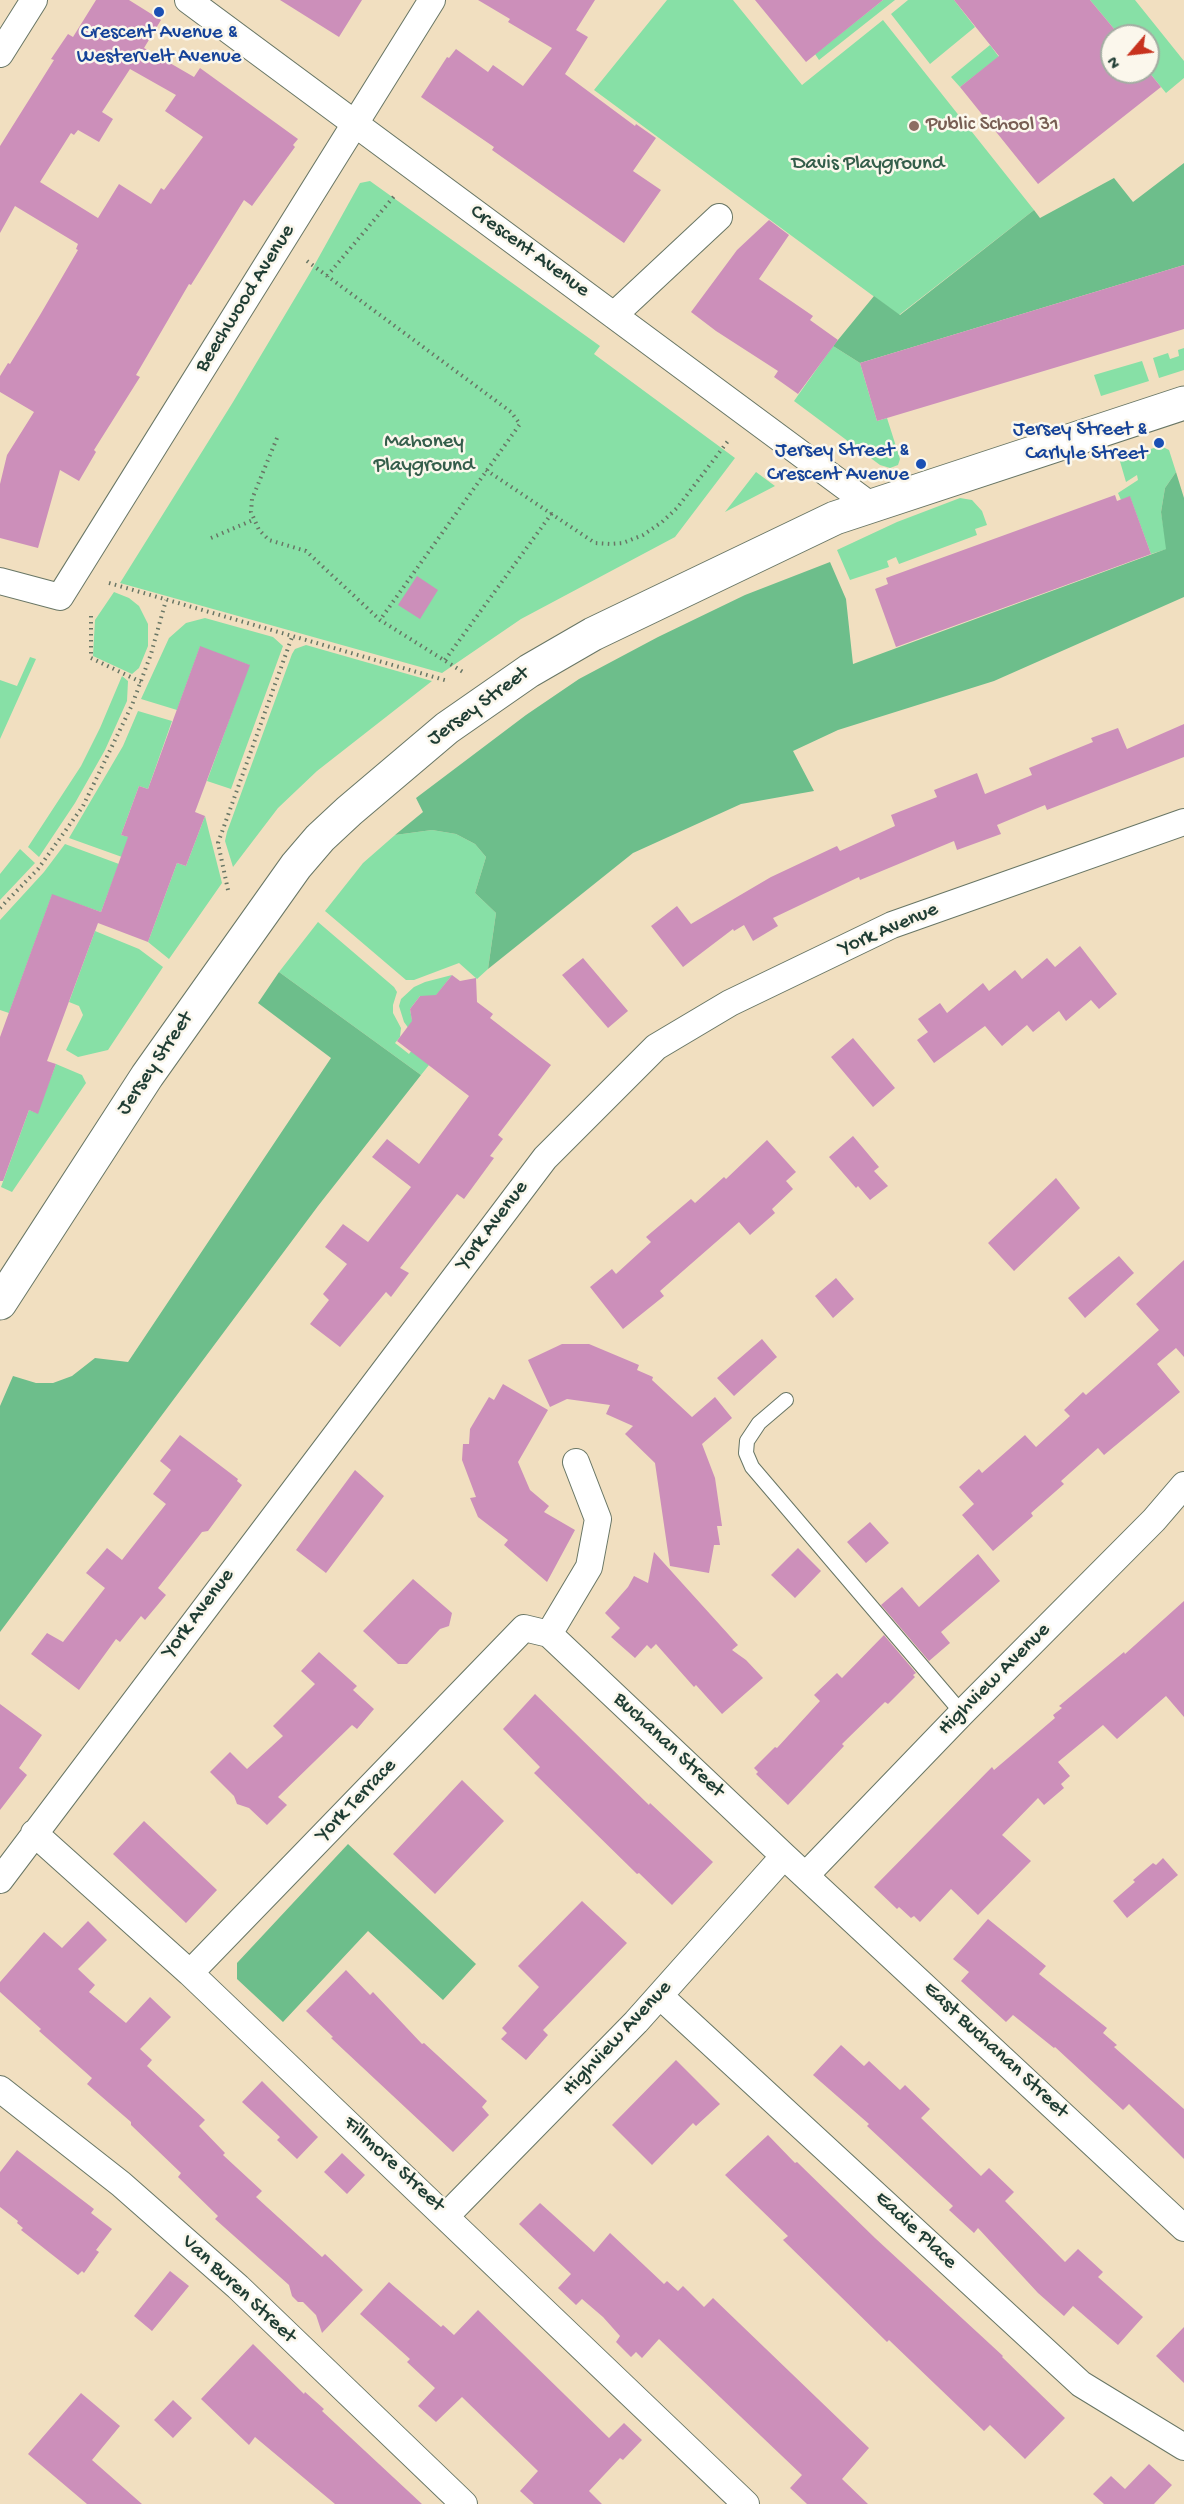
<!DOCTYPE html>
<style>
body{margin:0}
#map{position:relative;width:1184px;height:2504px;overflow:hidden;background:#f1dfc0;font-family:"Gochi Hand",sans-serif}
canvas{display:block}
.north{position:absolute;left:1100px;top:24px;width:60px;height:60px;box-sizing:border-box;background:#fbf7ec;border:2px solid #a3ada2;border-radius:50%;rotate:242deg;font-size:16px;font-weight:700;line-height:24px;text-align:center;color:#1f3d34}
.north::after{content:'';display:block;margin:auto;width:21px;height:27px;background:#c8321e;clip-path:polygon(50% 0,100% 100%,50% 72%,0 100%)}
</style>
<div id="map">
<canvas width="1184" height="2504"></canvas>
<div class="north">N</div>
</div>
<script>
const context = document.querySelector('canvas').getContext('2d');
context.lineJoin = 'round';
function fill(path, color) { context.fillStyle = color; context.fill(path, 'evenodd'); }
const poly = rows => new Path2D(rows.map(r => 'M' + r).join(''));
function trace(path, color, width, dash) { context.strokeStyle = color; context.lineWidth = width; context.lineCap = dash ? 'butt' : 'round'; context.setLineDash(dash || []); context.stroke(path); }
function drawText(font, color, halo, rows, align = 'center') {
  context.font = font + ' "Gochi Hand",sans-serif'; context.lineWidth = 5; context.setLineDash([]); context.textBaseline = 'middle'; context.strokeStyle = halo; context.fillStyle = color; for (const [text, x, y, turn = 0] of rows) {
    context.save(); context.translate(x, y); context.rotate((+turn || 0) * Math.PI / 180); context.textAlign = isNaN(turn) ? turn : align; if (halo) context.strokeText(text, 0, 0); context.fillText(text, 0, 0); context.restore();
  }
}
fill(poly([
 [667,0,733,0,802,85,883,20,1034,210,899,315,594,90],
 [883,0,895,0,819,60,815,54],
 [908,0,954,0,975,27,930,64,891,14],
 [1090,0,1135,0,1184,61,1184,78,1166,93,1148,71,1148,36,1120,36],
 [990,45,999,57,960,87,951,77],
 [370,181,600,346,594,354,735,458,675,537,521,619,442,673,120,583,233,402,310,273,360,183],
 [833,346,860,363,877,421,887,418,900,459,898,465,890,468,880,465,794,401],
 [1184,348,1184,370,1159,378,1153,358,1168,353,1170,359,1179,356,1178,350],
 [1142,361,1149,381,1101,396,1094,375],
 [1161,446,1169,450,1176,472,1165,488,1161,512,1167,549,1151,554,1130,497,1121,500,1118,493,1138,480,1137,475,1126,482,1119,458],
 [756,472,775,486,725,512],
 [960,498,972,500,982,511,987,525,975,529,977,535,899,564,896,557,887,561,889,567,850,580,837,550,897,522],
 [114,592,129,598,139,606,148,624,148,646,139,668,132,674,93,656,95,620],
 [205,618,273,637,283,646,231,789,207,781,249,665,200,647,177,710,141,699,169,638,186,623],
 [306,645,432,681,317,771,278,808,233,867,225,841,227,832,292,654,295,649],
 [30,657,36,659,0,739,0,680,17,686],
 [122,676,128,681,127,701,105,750,75,803,39,857,28,847,81,766,100,728],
 [138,711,172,721,148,789,139,786,121,835,129,837,122,857,69,838,123,746],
 [205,816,222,883,169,959,148,942,177,863,186,866],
 [432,830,456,834,475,844,486,857,475,893,496,913,488,969,477,979,459,963,414,980,406,980,325,911,363,863,395,835],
 [65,844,119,864,101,912,52,895,9,1013,0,1010,0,920,44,872],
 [20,849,35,863,0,900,0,874],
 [318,922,394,987,397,992,393,1005,393,1013,401,1028,400,1037,395,1043,409,1054,417,1043,429,1065,421,1075,279,972],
 [95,931,139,949,163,967,108,1050,78,1057,66,1050,83,1015,79,1006,69,1002],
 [452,975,435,997,420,996,410,1009,412,1020,418,1025,412,1033,404,1022,399,1006,401,999,414,987,425,982],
 [56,1064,82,1075,86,1083,12,1192,1,1187,29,1110,37,1113]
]), '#87e0a6');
fill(poly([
 [1184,163,1184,265,860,363,833,346,874,296,900,315,1034,210,1040,218,1114,178,1133,202],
 [1176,472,1184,498,1184,597,994,681,838,730,793,751,814,791,741,804,633,853,488,969,496,913,475,893,486,857,475,844,456,834,432,830,395,835,423,812,416,798,526,715,579,679,658,637,745,595,830,562,846,599,853,664,1166,549,1161,512,1165,488],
 [279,972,421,1075,318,1206,0,1632,0,1406,13,1376,36,1383,53,1383,72,1376,95,1358,128,1362,331,1058,258,1003],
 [348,1844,476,1964,443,2000,368,1931,283,2022,237,1979,237,1963]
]), '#6dbe8b');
fill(poly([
 [96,0,129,0,161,20,144,48,194,77,200,68,298,139,293,145,295,147,252,206,244,200,191,285,189,284,136,375,140,377,94,450,96,452,79,481,60,470,38,548,0,538,0,484,7,455,34,412,0,392,0,376,8,363,10,364,40,315,78,250,76,249,78,244,15,206,0,233,0,146,54,60,51,59,68,34,73,37],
 [130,69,176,95,165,111,203,137,164,190,161,188,151,204,119,184,98,218,40,182,71,133,74,135,78,130,99,142,113,119,102,112],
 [280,0,362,0,339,37],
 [478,0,595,0,576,30,588,37,565,74,635,126,636,124,656,138,633,171,661,190,624,243,492,150,494,147,421,97,447,57,449,58,456,49,488,72,493,65,523,86,552,48,508,22,510,19],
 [755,0,883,0,806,62],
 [954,0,1090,0,1120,36,1112,36,1112,72,1148,71,1161,87,1038,184,960,87,999,56],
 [769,220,789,235,759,279,813,316,810,320,838,340,798,394,774,377,778,371,716,331,691,312,737,250],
 [1184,265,1184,329,877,421,860,363],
 [1115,495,1117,501,1130,496,1151,554,896,647,875,589,888,584,886,578],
 [417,576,438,590,420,619,398,605],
 [200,646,250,665,195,812,205,816,186,866,177,863,148,942,98,923,47,1061,56,1064,38,1114,29,1110,3,1181,0,1181,0,1037,52,894,101,912,128,837,121,835,139,786,148,789],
 [1184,724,1184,757,1047,810,1045,805,997,825,1001,834,957,850,954,841,860,880,859,877,773,918,778,926,753,941,744,925,734,931,733,929,683,967,651,926,677,906,691,924,771,877,837,846,840,851,895,826,891,815,937,797,934,790,977,773,985,794,1032,775,1029,768,1093,742,1091,738,1118,728,1127,749],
 [1080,946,1117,994,1099,1009,1091,1000,1066,1021,1059,1011,1033,1032,1027,1025,1002,1046,985,1026,934,1063,917,1040,928,1032,918,1019,940,1003,947,1013,983,983,989,991,1015,970,1022,979,1047,958,1055,967],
 [583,958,628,1011,608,1028,562,975],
 [452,975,460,981,476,978,477,1002,493,1014,490,1018,551,1065,498,1135,503,1139,490,1156,494,1158,464,1199,457,1194,400,1268,409,1273,391,1297,386,1292,340,1347,310,1324,329,1300,323,1294,347,1264,325,1247,343,1224,368,1242,411,1187,372,1157,387,1139,419,1164,469,1096,397,1041,412,1021,410,1009,420,996,436,995],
 [853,1038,895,1088,873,1107,831,1057],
 [853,1136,879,1167,874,1171,888,1186,870,1200,858,1186,856,1188,829,1157],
 [767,1140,796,1172,786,1181,793,1189,772,1209,775,1213,750,1235,739,1222,660,1291,664,1296,623,1329,590,1287,612,1269,616,1274,651,1242,646,1237,691,1199,695,1203,724,1177,726,1179],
 [1056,1178,1080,1208,1014,1271,988,1243],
 [1119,1256,1134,1273,1085,1318,1068,1298],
 [1184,1260,1184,1357,1176,1348,1157,1364,1180,1392,1104,1455,1098,1448,1061,1481,1064,1484,1031,1513,1033,1516,993,1551,962,1515,974,1504,959,1487,979,1469,982,1473,1025,1435,1036,1447,1070,1416,1064,1410,1083,1392,1086,1395,1159,1330,1136,1304],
 [836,1278,854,1299,833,1318,815,1296],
 [762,1339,777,1357,734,1396,717,1378],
 [562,1344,589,1344,639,1365,637,1370,653,1377,652,1380,692,1417,715,1397,732,1418,702,1444,715,1478,722,1526,717,1526,720,1545,714,1545,709,1573,670,1566,655,1463,625,1434,633,1426,606,1414,610,1405,567,1399,550,1407,528,1360],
 [503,1384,548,1410,518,1462,530,1490,549,1506,544,1512,575,1530,547,1582,504,1545,508,1540,478,1517,470,1498,476,1497,462,1460,463,1444,469,1444,470,1429,489,1397,494,1400],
 [180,1435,238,1479,237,1481,242,1485,208,1531,202,1532,158,1588,166,1595,145,1620,141,1616,120,1642,116,1639,79,1690,31,1654,47,1633,63,1642,105,1588,86,1573,107,1548,122,1560,166,1504,153,1494,171,1470,160,1461],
 [355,1470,384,1496,326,1573,296,1550],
 [870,1522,889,1543,866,1563,847,1542],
 [798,1548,821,1571,795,1598,771,1575],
 [654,1552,738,1645,732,1650,746,1660,763,1678,722,1714,696,1685,694,1687,656,1644,651,1649,647,1645,635,1658,611,1637,620,1628,605,1613,628,1587,634,1576,648,1583],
 [978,1554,1000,1581,941,1632,950,1643,929,1661,881,1605,902,1587,919,1607],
 [413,1579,452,1613,449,1626,440,1629,407,1664,398,1664,363,1631],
 [1184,1601,1184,1717,1166,1696,1117,1739,1103,1725,1058,1762,1070,1776,1061,1784,1064,1788,1044,1805,1038,1798,1002,1835,1031,1861,978,1915,951,1889,920,1922,914,1916,911,1918,899,1907,897,1909,874,1887,992,1767,994,1770,1055,1718,1053,1715,1062,1708,1059,1706,1124,1652,1125,1654],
 [884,1635,916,1673,913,1675,915,1677,888,1704,885,1702,842,1744,844,1746,788,1805,756,1774,758,1772,754,1768,775,1747,777,1748,820,1701,814,1695,837,1673,842,1678],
 [319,1652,357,1686,353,1690,374,1709,357,1729,352,1725,278,1797,287,1805,267,1825,249,1808,237,1804,234,1796,210,1772,230,1752,247,1769,283,1736,273,1726,315,1684,301,1671],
 [535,1694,649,1805,650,1803,713,1862,672,1905,639,1873,637,1874,534,1773,540,1767,503,1729],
 [0,1704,42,1735,19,1768,27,1775,0,1810],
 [462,1780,504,1821,435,1894,393,1854],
 [144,1821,217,1890,186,1923,113,1854],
 [1163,1858,1178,1875,1127,1918,1113,1901,1135,1882,1133,1880,1153,1863,1156,1865],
 [582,1901,627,1943,543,2030,548,2035,526,2060,501,2039,507,2033,502,2028,539,1987,518,1966],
 [988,1919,1046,1966,1039,1974,1107,2028,1103,2033,1117,2045,1114,2047,1184,2109,1184,2159,1129,2104,1123,2110,1055,2047,1054,2048,1013,2015,1006,2022,961,1981,969,1972,953,1959],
 [88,1921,107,1940,78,1969,95,1985,89,1992,126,2023,150,1997,171,2017,140,2049,152,2060,147,2066,205,2120,199,2126,225,2153,223,2155,262,2191,256,2197,322,2257,325,2254,363,2290,322,2333,316,2315,303,2302,298,2302,292,2296,289,2285,215,2219,218,2216,178,2177,181,2173,131,2125,131,2122,87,2084,92,2078,39,2031,41,2029,0,1992,0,1982,44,1932,62,1948],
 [346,1970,370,1995,373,1992,422,2044,424,2043,487,2101,482,2107,489,2115,453,2152,331,2038,333,2037,306,2011],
 [841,2045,864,2066,869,2061,900,2090,905,2085,930,2109,921,2118,981,2176,989,2168,1014,2192,1005,2201,1065,2262,1078,2249,1103,2272,1098,2277,1143,2317,1118,2345,1073,2306,1064,2316,1038,2293,978,2228,974,2233,949,2210,953,2206,867,2126,869,2124,813,2075],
 [676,2060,720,2104,696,2126,693,2123,652,2165,612,2125],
 [262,2081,318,2137,297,2159,277,2140,280,2137,242,2102],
 [768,2135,795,2163,797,2162,875,2238,1003,2356,1002,2357,1065,2418,1025,2459,990,2425,984,2431,889,2340,887,2342,783,2240,788,2236,725,2175],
 [17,2150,94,2209,91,2213,112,2229,96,2250,99,2252,84,2273,82,2271,78,2275,50,2253,21,2230,23,2228,17,2223,18,2221,0,2207,0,2172],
 [342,2153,365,2175,347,2194,324,2172],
 [540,2203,594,2252,610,2233,664,2284,667,2281,678,2291,683,2286,704,2307,713,2298,869,2448,842,2479,868,2504,807,2504,790,2488,802,2475,659,2339,642,2358,636,2352,631,2357,616,2342,620,2336,603,2317,582,2299,576,2305,558,2288,571,2274,519,2224],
 [170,2271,189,2286,152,2331,134,2316],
 [389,2282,441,2327,443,2325,454,2335,478,2310,609,2438,624,2423,642,2440,623,2460,620,2458,589,2491,602,2504,534,2504,520,2491,538,2471,462,2397,436,2422,418,2406,435,2388,407,2362,410,2359,360,2314],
 [1184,2327,1184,2383,1156,2356],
 [253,2344,304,2394,305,2392,324,2409,322,2411,422,2504,335,2504,255,2437,249,2445,201,2399],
 [81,2393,120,2426,92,2460,142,2504,87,2504,28,2454],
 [173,2400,192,2418,173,2438,154,2420],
 [1149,2464,1172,2485,1154,2504,1104,2504,1093,2494,1111,2476,1125,2489]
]), '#cc8fba');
const lane = poly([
 [786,1400,759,1423,747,1441,746,1453,752,1467,962,1713]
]);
const street = poly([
 [188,0,870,505],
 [0,54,34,0],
 [614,315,719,217],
 [0,581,60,597,432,0],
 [549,1634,589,1567,598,1519,576,1462],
 [34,1833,190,1973,746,2504],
 [806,1875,962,1713,1154,1520,1184,1485],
 [0,1880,545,1158,656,1047,730,1003,892,925,1184,822],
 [190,1973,524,1628,549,1634,784,1856,1184,2228],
 [660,1996,1081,2384,1184,2447],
 [0,2089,121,2184,238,2287,464,2504],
 [446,2216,636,2022,784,1856]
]);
const secondary = poly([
 [0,1303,147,1076,296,866,320,838,349,811,447,728,529,671,593,634,835,518,1184,403]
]);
trace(lane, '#687665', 16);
trace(street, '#687665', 28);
trace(secondary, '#687665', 35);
trace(poly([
 [307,261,511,412,520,424,380,620],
 [327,276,396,194],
 [277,438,252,499,251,512,259,530,269,540,306,551,380,620,463,672],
 [486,470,595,543,610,544,623,543,643,535,662,522,677,508,728,441],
 [211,538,253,520],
 [109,583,448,681],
 [91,616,91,658,141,682],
 [445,660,552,513],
 [228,890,218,843,292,637],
 [0,908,38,869,83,806,132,705,151,654,166,600]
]), '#687665', 4, [1.5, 4.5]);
trace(lane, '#fff', 14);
trace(street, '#fff', 26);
trace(secondary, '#fff', 33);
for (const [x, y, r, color] of [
 [159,12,6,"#1a4fb4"],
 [914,126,6,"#8d6e63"],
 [1159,443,6,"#1a4fb4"],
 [921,464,6,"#1a4fb4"]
]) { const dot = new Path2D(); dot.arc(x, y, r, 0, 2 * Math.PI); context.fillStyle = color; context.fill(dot); trace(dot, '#fbf7ec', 2); }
drawText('21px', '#164399', '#fbf7ec', [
 ["Crescent Avenue &",159,34,"center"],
 ["Westervelt Avenue",159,58,"center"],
 ["Jersey Street &",1147,431],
 ["Carlyle Street",1147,455],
 ["Jersey Street &",909,452],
 ["Crescent Avenue",909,476]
], 'right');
drawText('21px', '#785e54', '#fbf7ec', [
 ["Public School 31",926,126]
], 'left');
drawText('21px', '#345e4b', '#fbf7ec', [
 ["Davis Playground",868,165],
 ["Mahoney",424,443],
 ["Playground",424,467]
]);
drawText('21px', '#1f3d34', '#fbf7ec', [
 ["Crescent Avenue",529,252,36],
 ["Beechwood Avenue",246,299,-58],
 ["Jersey Street",479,707,-36],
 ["York Avenue",889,930,-23],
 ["Jersey Street",156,1064,-56],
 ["York Avenue",493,1226,-53],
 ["York Avenue",199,1614,-53],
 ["Highview Avenue",995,1680,-45],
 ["Buchanan Street",668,1746,43],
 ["York Terrace",357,1801,-46],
 ["Highview Avenue",618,2039,-47],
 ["East Buchanan Street",995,2051,43],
 ["Fillmore Street",393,2165,43],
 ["Eadie Place",915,2231,43],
 ["Van Buren Street",238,2290,43]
]);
</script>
